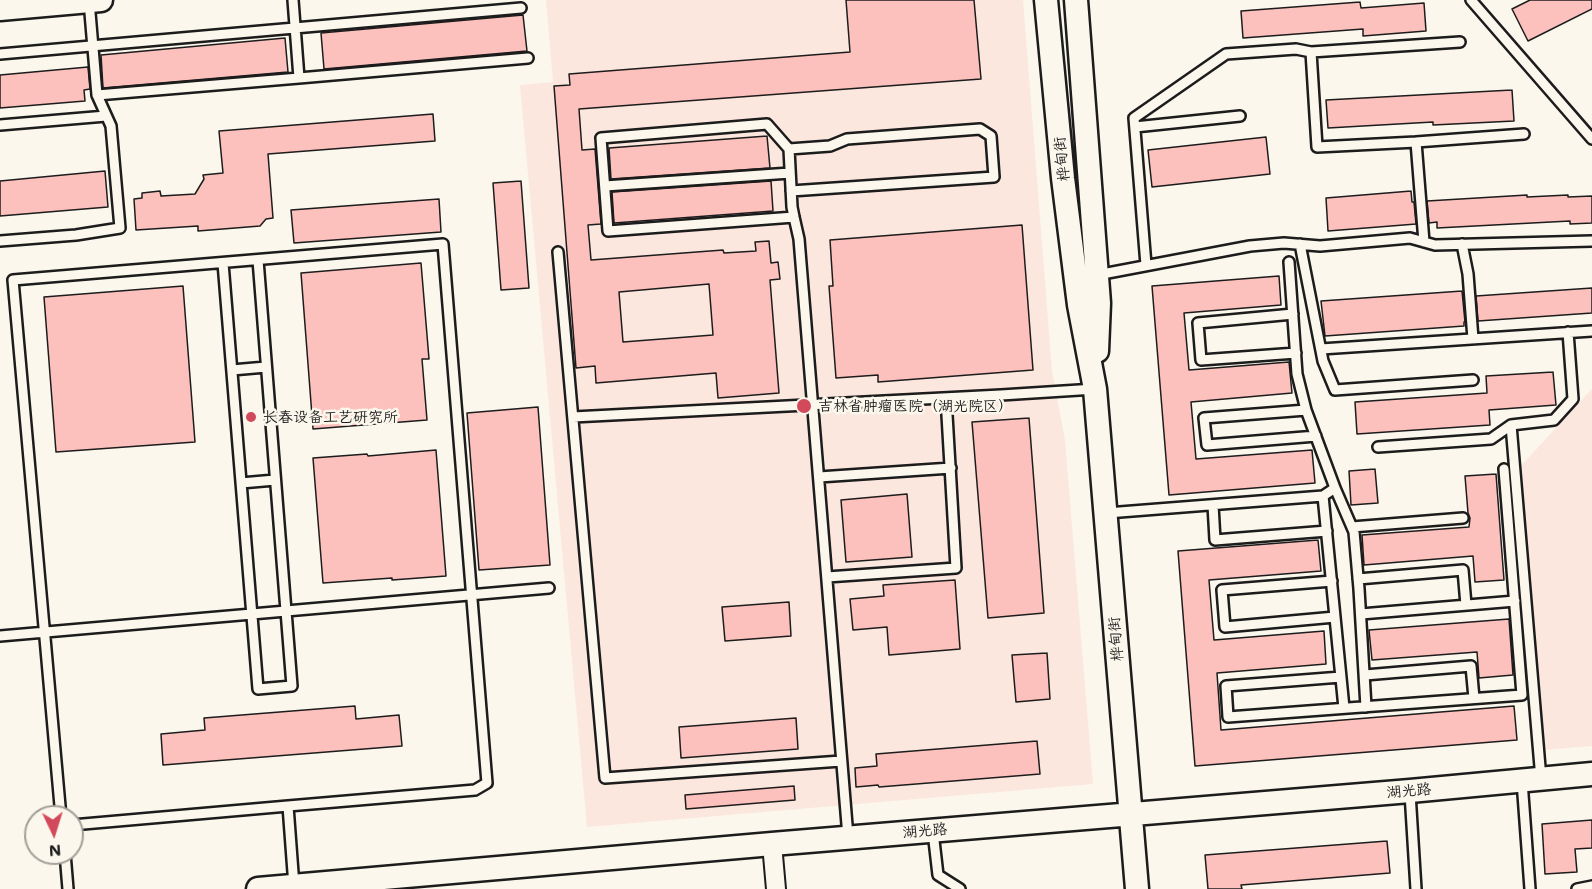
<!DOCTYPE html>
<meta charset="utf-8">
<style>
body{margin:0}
#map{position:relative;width:1592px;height:889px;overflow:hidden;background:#fbf7ec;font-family:Mali,sans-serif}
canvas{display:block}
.north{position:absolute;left:24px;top:805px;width:60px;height:60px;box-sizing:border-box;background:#fbf7ec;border:2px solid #a29f99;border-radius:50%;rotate:176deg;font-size:16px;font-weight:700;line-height:24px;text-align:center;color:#1c1c1c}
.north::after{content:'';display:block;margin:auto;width:21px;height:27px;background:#d1495b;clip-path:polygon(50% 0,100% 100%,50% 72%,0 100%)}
</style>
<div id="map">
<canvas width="1592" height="889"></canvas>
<div class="north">N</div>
</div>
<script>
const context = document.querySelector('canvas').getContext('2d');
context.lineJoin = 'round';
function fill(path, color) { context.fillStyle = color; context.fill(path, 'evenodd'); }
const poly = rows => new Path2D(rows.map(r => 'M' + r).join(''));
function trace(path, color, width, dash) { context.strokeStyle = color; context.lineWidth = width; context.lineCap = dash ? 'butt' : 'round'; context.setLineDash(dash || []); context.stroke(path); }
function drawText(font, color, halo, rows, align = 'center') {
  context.font = font + ' Mali,"LXGW WenKai TC",sans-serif'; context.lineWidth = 5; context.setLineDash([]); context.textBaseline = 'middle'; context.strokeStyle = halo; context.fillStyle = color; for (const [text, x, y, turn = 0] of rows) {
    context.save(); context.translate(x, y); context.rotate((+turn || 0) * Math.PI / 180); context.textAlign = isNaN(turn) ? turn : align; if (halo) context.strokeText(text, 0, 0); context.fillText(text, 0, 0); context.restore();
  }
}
fill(poly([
 [546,0,1023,0,1052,371,1065,440,1093,784,587,827,520,85,553,82],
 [1592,389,1592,746,1544,750,1518,469]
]), '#fce7de');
const building = poly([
 [846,0,974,0,981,79,579,109,582,150,595,149,601,224,588,225,591,260,723,250,724,253,756,251,755,242,769,241,771,263,778,262,780,279,770,280,779,393,718,398,716,373,596,383,595,366,576,368,554,86,570,85,569,74,850,52,846,0],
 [709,284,713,335,623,342,619,292,709,284],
 [1530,0,1592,0,1592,9,1528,41,1512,9,1530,0],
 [1360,2,1361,8,1424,3,1426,31,1363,36,1363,29,1243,38,1241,11,1360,2],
 [523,15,527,51,324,69,321,33,523,15],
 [285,38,288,72,103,88,101,55,285,38],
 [88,67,90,89,84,90,85,101,0,108,0,75,88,67],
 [1512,90,1514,121,1433,125,1433,122,1328,128,1326,100,1512,90],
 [433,114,435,141,268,154,273,218,266,219,260,226,198,231,198,226,136,230,134,199,142,198,142,193,160,191,161,196,195,194,204,179,203,175,223,173,219,131,433,114],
 [767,136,770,168,611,179,609,148,767,136],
 [1266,137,1270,174,1152,187,1148,150,1266,137],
 [105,171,108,207,0,216,0,181,105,171],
 [521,181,529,288,501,290,493,183,521,181],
 [771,181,773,211,614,223,612,192,771,181],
 [1411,191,1412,202,1414,202,1416,224,1328,231,1326,198,1411,191],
 [1527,195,1527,197,1568,195,1568,197,1592,196,1592,223,1570,224,1570,221,1437,228,1437,222,1429,223,1427,201,1527,195],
 [439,199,441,232,294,243,291,210,439,199],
 [1022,225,1033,370,878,382,878,375,836,378,829,286,833,286,830,240,1022,225],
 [421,263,429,359,422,359,427,420,313,429,301,273,421,263],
 [1279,276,1281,305,1184,313,1189,370,1289,362,1292,393,1191,402,1196,459,1312,450,1315,483,1169,495,1152,286,1279,276],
 [183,286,195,442,56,452,44,297,183,286],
 [1592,288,1592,313,1478,321,1476,296,1592,288],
 [1462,291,1465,322,1464,322,1464,326,1325,336,1321,301,1462,291],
 [1553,372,1556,405,1489,410,1490,425,1357,434,1355,402,1487,393,1486,376,1553,372],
 [538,407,550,565,479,570,467,413,538,407],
 [1029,418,1044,613,988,618,972,422,1029,418],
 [436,450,446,576,392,580,392,578,323,583,313,458,367,454,368,456,436,450],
 [1375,469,1378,503,1351,505,1349,471,1375,469],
 [1496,474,1504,580,1475,582,1473,556,1364,565,1362,535,1469,527,1470,518,1468,513,1465,476,1496,474],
 [907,494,912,557,846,562,841,500,907,494],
 [1318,540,1321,571,1209,580,1214,640,1324,631,1326,664,1217,673,1221,730,1514,706,1517,740,1195,766,1178,551,1318,540],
 [955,580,960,649,889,655,887,627,853,630,850,599,884,596,883,585,955,580],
 [789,602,791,636,725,641,722,607,789,602],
 [1509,619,1513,675,1479,678,1477,652,1372,660,1369,630,1509,619],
 [1047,653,1050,699,1016,702,1012,655,1047,653],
 [355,706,356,719,399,715,402,746,163,765,161,734,205,730,204,718,355,706],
 [796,718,798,749,681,758,679,727,796,718],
 [1037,741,1040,774,879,787,878,785,856,787,855,768,877,766,876,754,1037,741],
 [794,786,795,800,686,809,685,795,794,786],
 [1592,820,1592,848,1575,849,1577,872,1545,874,1542,824,1592,820],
 [1387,841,1390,873,1241,885,1242,889,1208,889,1205,855,1387,841]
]);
fill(building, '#fdc1bd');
trace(building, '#1c1c1c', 1.5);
const service = poly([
 [1471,0,1592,139],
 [0,54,521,8],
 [299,78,528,58],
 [97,95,299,78,293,0],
 [0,125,106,116],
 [1135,127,1240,116],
 [1416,142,1317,147,1311,52,1460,42],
 [789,149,830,146,847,139,980,129,991,136,994,177,791,191],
 [605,186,790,173],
 [794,217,608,231,601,138,767,124,789,149,792,207,794,217,799,239,848,837],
 [0,241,76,235,120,228,111,126,97,95,89,1],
 [1424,242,1416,142,1524,134],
 [1300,244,1323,361,1335,390,1473,380],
 [1462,244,1468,274,1473,339],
 [558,252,605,778,841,761],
 [1289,262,1297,374,1306,410,1335,488,1354,532,1359,589,1366,707],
 [223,263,258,689,292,686,258,260],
 [1146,265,1134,118,1226,54,1296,49,1311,52],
 [1097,275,1250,246,1284,243,1320,246,1410,238,1435,245,1592,241],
 [1293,314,1198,323,1201,360,1296,353],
 [1321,349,1592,331],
 [232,370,266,367],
 [1306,410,1204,418,1207,445,1316,436],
 [573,417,1001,395,1095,389],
 [1511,425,1541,779],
 [1378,447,1491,439,1511,425,1554,420,1573,399,1568,332],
 [819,477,951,468],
 [241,483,275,480],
 [1335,488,1323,496,1344,708],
 [1213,505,1215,540,1327,531],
 [1107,513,1323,496],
 [1352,527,1463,518],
 [827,577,956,568,946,398],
 [1358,579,1463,570,1466,605],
 [1332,581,1222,590,1225,627,1335,617],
 [1361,614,1515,601],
 [0,636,549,588],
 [1365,675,1471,666,1474,698],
 [1341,677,1226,686,1228,717,1522,695,1504,469],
 [1522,781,1530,889],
 [1410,793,1416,889],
 [61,817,13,280,443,244,487,783,475,790,288,806,294,886],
 [72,825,288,806],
 [933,832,938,875,960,889],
 [65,853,68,889],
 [1577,889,1592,886]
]);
const minor = poly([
 [772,844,776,889]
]);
const tertiary = poly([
 [1046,0,1063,178,1079,305,1095,389,1137,889],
 [1076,0,1099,303,1097,351],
 [0,9,101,0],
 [258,889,772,844,1410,791,1592,774]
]);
trace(service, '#1c1c1c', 14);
trace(minor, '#1c1c1c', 22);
trace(tertiary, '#1c1c1c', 27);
trace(service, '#fbf7ec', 9);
trace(minor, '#fbf7ec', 18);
trace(tertiary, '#fbf7ec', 22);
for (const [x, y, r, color] of [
 [804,406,8,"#d1495b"],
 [251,417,6,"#d1495b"]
]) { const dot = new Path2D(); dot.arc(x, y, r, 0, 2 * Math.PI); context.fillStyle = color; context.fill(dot); trace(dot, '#fbf7ec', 2); }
drawText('15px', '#1c1c1c', '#fbf7ec', [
 ["桦甸街",1062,159,-96],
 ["桦甸街",1116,639,-95],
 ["湖光路",1409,791,-5],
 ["湖光路",925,831,-5]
]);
drawText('15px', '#1c1c1c', '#fbf7ec', [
 ["吉林省肿瘤医院（湖光院区）",818,406],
 ["长春设备工艺研究所",263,417]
], 'left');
</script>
